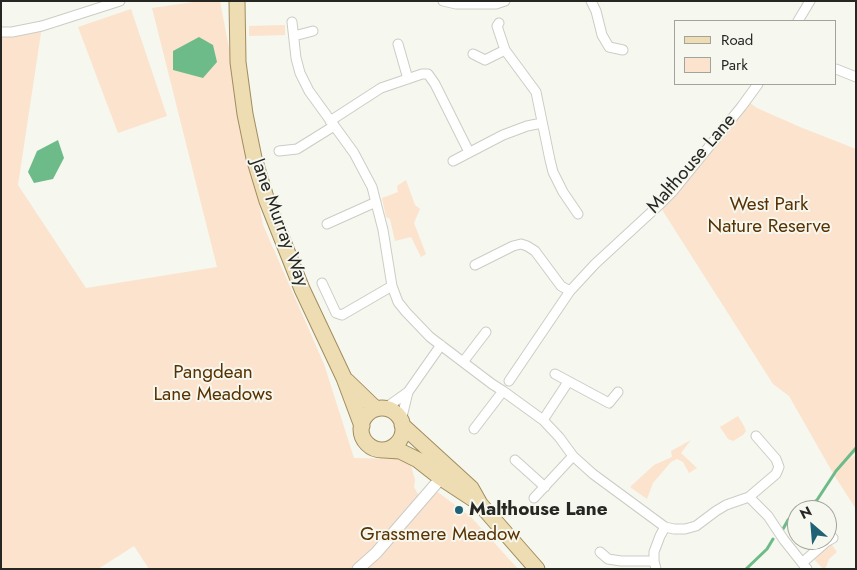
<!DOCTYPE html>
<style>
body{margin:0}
#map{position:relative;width:857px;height:570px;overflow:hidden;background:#f6f7ef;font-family:Jost,sans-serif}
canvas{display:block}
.frame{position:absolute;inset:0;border:2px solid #262623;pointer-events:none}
.legend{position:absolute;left:674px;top:20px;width:162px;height:65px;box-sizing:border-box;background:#f6f7ef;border:1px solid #a3a39d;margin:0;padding:6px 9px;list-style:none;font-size:15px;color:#262623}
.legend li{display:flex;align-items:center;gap:10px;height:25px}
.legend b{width:25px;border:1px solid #a3a39d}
.north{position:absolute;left:787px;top:500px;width:50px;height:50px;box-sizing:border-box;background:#f6f7ef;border:1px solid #a3a39d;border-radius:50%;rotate:333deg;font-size:14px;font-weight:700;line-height:20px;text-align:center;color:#262623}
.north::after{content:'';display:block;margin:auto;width:18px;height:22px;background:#1f6175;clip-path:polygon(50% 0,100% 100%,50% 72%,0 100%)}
</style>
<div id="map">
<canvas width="857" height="570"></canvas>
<div class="frame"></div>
<ul class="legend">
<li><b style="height:6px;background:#eedcb2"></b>Road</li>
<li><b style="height:14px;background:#fce3cd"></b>Park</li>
</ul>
<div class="north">N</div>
</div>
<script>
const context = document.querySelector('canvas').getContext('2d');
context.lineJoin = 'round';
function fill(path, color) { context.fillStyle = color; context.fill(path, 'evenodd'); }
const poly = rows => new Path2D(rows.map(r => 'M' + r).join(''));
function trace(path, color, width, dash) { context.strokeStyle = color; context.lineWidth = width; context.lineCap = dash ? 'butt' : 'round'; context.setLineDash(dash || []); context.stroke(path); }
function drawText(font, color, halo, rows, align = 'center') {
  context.font = font + ' Jost,sans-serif'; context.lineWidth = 4; context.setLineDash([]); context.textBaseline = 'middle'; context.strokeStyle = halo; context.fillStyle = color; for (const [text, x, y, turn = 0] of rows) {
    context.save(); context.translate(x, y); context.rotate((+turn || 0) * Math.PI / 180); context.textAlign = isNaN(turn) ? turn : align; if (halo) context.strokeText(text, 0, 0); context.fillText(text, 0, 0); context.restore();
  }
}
fill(poly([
 [200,1,220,1,263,225,324,364,354,458,400,459,411,466,415,480,414,487,419,496,360,563,352,569,149,569,134,546,98,569,1,569,1,32,42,26,18,185,86,288,217,267,152,8],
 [131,9,167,116,118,133,78,27],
 [285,25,285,35,249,36,249,26],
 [750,103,757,108,800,127,856,149,856,452,846,463,856,454,856,509,834,475,789,396,773,384,659,205],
 [406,180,415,205,420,209,414,223,426,254,421,257,411,237,395,241,390,219,386,217,382,198,398,192,397,186],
 [738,416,744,426,746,431,743,435,733,441,728,439,720,427],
 [691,440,681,453,697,468,689,473,683,462,677,459,671,462,653,483,647,499,630,487,654,465,672,457,671,451],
 [435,490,471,517,518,569,364,569],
 [830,542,837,552,829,559,826,567,823,569,813,558]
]), '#fce3cd');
fill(poly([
 [199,37,213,45,217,62,203,78,173,70,173,51],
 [58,140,64,158,53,179,34,183,28,172,37,151]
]), '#6dbb89');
trace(poly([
 [802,510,817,500,836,471,856,448],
 [783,529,788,520,797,513],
 [746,569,767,549,773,539]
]), '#6dbb89', 3);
const minor = poly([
 [443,1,456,4,496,4,505,1],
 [591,1,596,11,602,35,609,47,623,50],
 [798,21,810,1],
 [292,22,296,58,300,73,309,91,354,153,372,187,383,230,392,286,398,302,406,312,430,337,492,384,503,391,543,420,559,437,573,456,593,474,665,527,674,529,685,529,696,526,716,511,726,505,749,497,776,474,779,467,776,459,756,436],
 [499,23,497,26,505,50,536,92,550,160,553,172,563,192,578,214],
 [1,32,12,32,42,26,120,1],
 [294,36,313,31],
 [398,44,408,79],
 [473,54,485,60,505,50],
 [836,69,856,77],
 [330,121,381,88,422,74,428,74,435,84,469,152],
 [279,151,297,149,334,126],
 [453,161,503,135,527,126,542,123],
 [327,224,376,202],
 [475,265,513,246,521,244,527,246,535,251,561,286,570,291],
 [322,283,336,313,342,315,392,286],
 [463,362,486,332],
 [555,374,609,403,618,392],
 [509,381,570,291,595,264,659,205,673,191,742,106,758,84],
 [384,409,408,392,441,345],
 [543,420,568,382],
 [401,421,408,392],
 [474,429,503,391],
 [515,460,545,487],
 [749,497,768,516,784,540,807,569],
 [534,498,573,456],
 [600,552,608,559,621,561,654,561],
 [802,563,826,542,833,538],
 [656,569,654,561,654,552,660,536,665,527]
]);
const tertiary = poly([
 [358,569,376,553,441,478]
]);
const primary = poly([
 [237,1,238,62,245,114,254,158,267,201,302,289,344,378,362,426],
 [347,381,376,409],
 '361 429a21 21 0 1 1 42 0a21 21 0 1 1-42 0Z',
 [402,425,471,488,480,504,537,569],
 [384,450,400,451,418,460,441,478,473,499]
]);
trace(minor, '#ccccc5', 11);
trace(tertiary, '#ccccc5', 13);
trace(primary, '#a18d5e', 17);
trace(minor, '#fff', 9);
trace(tertiary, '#fff', 11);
trace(primary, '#eedcb2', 15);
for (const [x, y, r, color] of [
 [459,510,5,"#1f6175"]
]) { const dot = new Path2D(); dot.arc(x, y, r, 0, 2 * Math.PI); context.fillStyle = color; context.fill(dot); trace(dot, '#f6f7ef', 2); }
drawText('19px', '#262623', '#f6f7ef', [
 ["Malthouse Lane",692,164,-49],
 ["Jane Murray Way",279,223,70]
]);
drawText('19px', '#593200', '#f6f7ef', [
 ["West Park",769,205],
 ["Nature Reserve",769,227],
 ["Pangdean",213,373],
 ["Lane Meadows",213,395],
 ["Grassmere Meadow",440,535]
]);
drawText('bold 19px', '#262623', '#f6f7ef', [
 ["Malthouse Lane",469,510]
], 'left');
</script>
